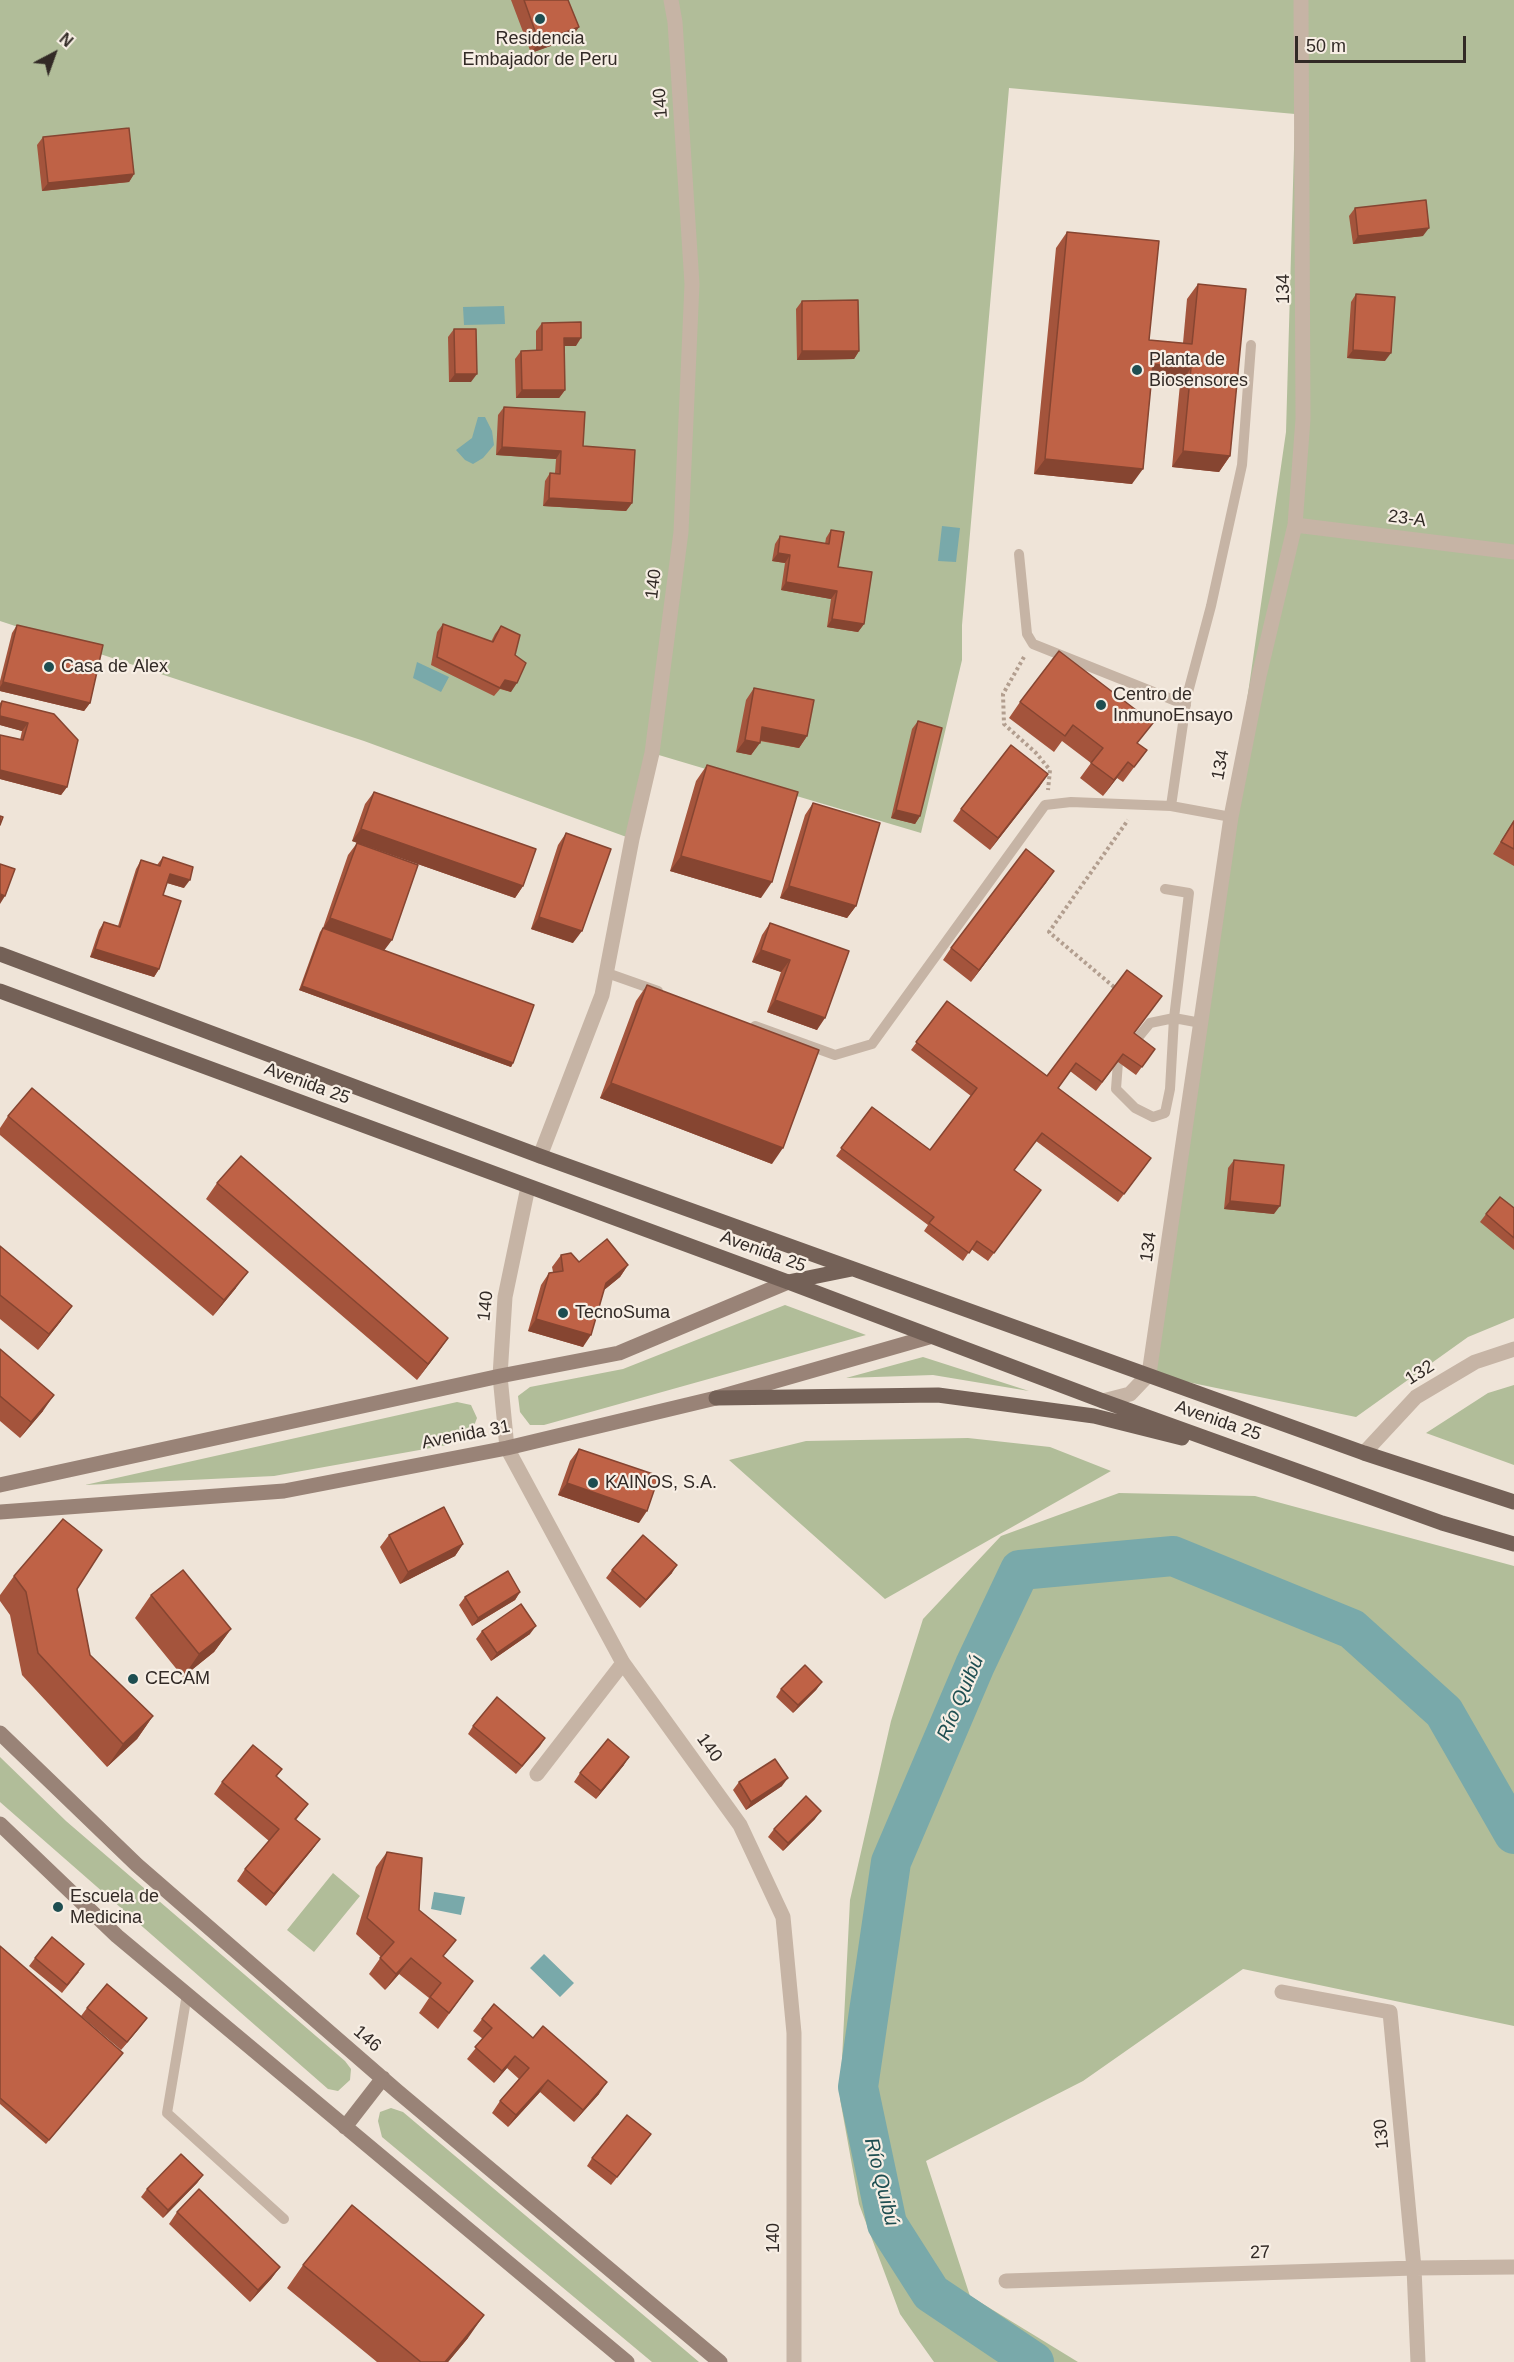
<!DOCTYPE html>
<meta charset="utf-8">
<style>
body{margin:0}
#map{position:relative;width:1514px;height:2362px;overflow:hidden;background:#efe4d8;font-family:Helvetica,sans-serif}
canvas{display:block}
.north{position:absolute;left:24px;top:24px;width:60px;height:60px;-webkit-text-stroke:4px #f7eee4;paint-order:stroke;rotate:41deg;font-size:16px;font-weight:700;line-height:24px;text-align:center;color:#322a26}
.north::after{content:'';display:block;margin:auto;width:21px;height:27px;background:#322a26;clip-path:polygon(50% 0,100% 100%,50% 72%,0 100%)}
.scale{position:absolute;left:1295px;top:36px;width:171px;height:27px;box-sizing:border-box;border:3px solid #322a26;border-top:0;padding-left:8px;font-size:18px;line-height:21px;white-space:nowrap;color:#322a26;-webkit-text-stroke:4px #f7eee4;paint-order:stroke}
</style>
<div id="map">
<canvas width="1514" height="2362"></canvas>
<div class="north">N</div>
<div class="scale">50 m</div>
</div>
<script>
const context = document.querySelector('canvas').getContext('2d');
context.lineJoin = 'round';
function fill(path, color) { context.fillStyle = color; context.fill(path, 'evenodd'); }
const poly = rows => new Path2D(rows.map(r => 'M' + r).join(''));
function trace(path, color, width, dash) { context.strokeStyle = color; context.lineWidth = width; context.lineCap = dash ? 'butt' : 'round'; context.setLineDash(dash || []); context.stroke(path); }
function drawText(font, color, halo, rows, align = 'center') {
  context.font = font + ' Helvetica,sans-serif'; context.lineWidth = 4.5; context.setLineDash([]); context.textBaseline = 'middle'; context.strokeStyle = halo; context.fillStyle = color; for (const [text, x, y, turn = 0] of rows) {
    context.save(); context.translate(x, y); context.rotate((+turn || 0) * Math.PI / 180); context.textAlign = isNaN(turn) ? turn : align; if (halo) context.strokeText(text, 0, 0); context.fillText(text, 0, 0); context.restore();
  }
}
fill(poly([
 [0,0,1514,0,1514,1318,1468,1337,1356,1417,1149,1374,1286,432,1295,114,1009,88,962,625,962,660,921,833,652,753,632,839,364,741,0,621],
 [785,1305,866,1335,544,1425,530,1425,520,1412,518,1396,530,1387,623,1369],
 [923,1357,1029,1391,933,1375,846,1378],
 [1514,1385,1514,1465,1426,1433,1488,1393],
 [457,1402,471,1405,477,1418,472,1431,453,1444,274,1476,85,1485],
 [968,1438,1050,1447,1111,1471,885,1599,729,1460,806,1441],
 [1119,1493,1255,1496,1514,1566,1514,2026,1243,1969,1083,2081,926,2161,970,2296,1078,2362,934,2362,900,2314,859,2204,840,2099,850,1900,891,1721,923,1619,1001,1536],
 [0,1757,66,1821,345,2061,351,2069,350,2080,338,2091,328,2089,0,1802],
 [333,1873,360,1896,314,1952,287,1930],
 [391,2108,403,2112,699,2362,652,2362,382,2137,378,2121,380,2112]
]), '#b1bd99');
fill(poly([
 [504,306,505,324,464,325,463,307],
 [478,417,485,417,492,431,494,445,483,458,473,464,465,460,456,450,472,438],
 [942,526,960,528,956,562,938,561],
 [417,662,449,677,441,692,413,678],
 [434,1892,465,1897,461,1915,431,1909],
 [544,1954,574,1983,560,1997,530,1968]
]), '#79a9aa');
trace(poly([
 [1034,2362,931,2293,887,2224,858,2087,891,1862,975,1665,1020,1570,1173,1556,1352,1629,1444,1712,1514,1834]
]), '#79a9aa', 40);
trace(poly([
 [1024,657,1003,694,1004,724,1036,753,1050,770,1048,790],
 [1114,987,1049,932,1128,820]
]), '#b29e8f', 4, [3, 3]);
trace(poly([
 [1019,554,1027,634,1033,644,1186,705],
 [1231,817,1171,806,1187,696,1211,606,1242,465,1251,345],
 [1165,889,1189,893,1174,1018,1170,1089,1165,1113,1153,1117,1135,1108,1116,1089,1118,1062,1150,1023,1174,1018,1201,1023],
 [607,973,658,991],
 [755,1026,835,1055,872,1044,1045,805,1071,802,1171,806],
 [187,1994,167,2113,284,2219]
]), '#c6b4a5', 10);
trace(poly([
 [1295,525,1514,552],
 [540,1156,602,995,632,839,652,753,681,532,692,284,675,22,671,0],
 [528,1187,505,1297,500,1376,507,1448,623,1663,740,1825,783,1917,794,2033,794,2362],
 [1103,1401,1130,1394,1149,1374,1231,817,1259,676,1295,525,1303,419,1301,0],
 [1364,1453,1416,1397,1475,1362,1514,1349],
 [537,1774,623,1663],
 [1282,1992,1390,2012,1414,2268,1418,2362],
 [1006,2281,1414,2268,1514,2267]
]), '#c6b4a5', 15);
trace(poly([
 [0,1485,500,1376,619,1353,788,1282],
 [0,1512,284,1491,507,1448,716,1398,929,1337],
 [0,1733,137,1865,397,2091,720,2362],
 [0,1824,117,1936,627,2362],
 [345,2127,383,2078]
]), '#998377', 15);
trace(poly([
 [0,954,540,1156,1364,1453,1514,1502],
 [0,991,788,1282,1103,1401,1442,1523,1514,1544],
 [788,1282,852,1269],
 [716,1398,938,1395,1094,1416,1182,1438]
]), '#746157', 15);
fill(poly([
 [511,0,568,0,579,27,570,39,531,53],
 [43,137,134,174,129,182,42,191,37,145],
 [1355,208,1423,236,1353,244,1349,216],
 [1067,232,1149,340,1183,343,1187,299,1198,284,1230,456,1219,472,1172,467,1180,384,1151,381,1132,484,1034,474,1056,248],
 [1356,294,1385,361,1347,358,1351,302],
 [802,301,859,351,854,359,797,360,796,309],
 [542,323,576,346,564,346,565,390,559,398,516,398,515,359,521,351,536,350,536,331],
 [454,329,471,382,449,382,448,337],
 [504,407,583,446,632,503,626,511,543,506,545,481,550,473,555,473,556,459,496,455,498,415],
 [831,530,838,567,864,624,858,632,827,627,831,599,781,590,785,563,772,561,775,544,780,536,825,544,826,538],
 [443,624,491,642,495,634,501,626,515,655,511,692,500,689,494,696,431,665,437,632],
 [17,625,90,703,84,711,0,691,0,681,12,633],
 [754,688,807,736,799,748,760,741,751,755,736,752,746,700],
 [2,701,54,714,67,787,61,795,0,779,0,735,20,740,22,731,0,725,0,703],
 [1020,702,1138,744,1147,750,1123,782,1117,778,1103,796,1080,778,1091,763,1062,741,1054,752,1009,718],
 [918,721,920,816,915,824,891,818,912,729],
 [707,765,761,898,670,871,696,781],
 [1040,786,990,850,953,821,961,809],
 [374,792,523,886,515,898,352,841,365,804],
 [813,803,856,906,847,918,780,898,805,815],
 [1514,820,1514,866,1493,854],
 [566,833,573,943,531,929,558,845],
 [357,843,384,950,513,1063,511,1067,299,990,320,932,323,928,348,855],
 [163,857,184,888,167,883,163,895,159,969,154,977,90,957,99,930,104,922,118,926,136,869,141,860,157,865],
 [1054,871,971,982,943,960,951,948],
 [770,923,849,951,817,1030,767,1012,781,972,752,962,762,935],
 [647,985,772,1164,600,1098,636,1001],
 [947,1001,1047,1076,1134,1033,1155,1049,1136,1075,1118,1062,1096,1091,1070,1071,1058,1088,1151,1158,1118,1202,1036,1141,1014,1170,1041,1190,988,1261,971,1249,963,1261,924,1231,928,1225,836,1156,872,1107,930,1150,971,1096,911,1050],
 [8,1116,236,1288,213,1316,0,1135,0,1128],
 [1234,1160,1274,1214,1224,1209,1228,1168],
 [217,1183,448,1338,417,1380,206,1199],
 [1514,1208,1514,1250,1480,1222,1486,1214],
 [0,1246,61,1321,38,1350,0,1319],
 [561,1255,579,1262,628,1265,620,1277,604,1290,583,1347,528,1331,541,1285,549,1273,553,1272,552,1267],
 [0,1349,43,1411,20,1438,0,1421],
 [579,1449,639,1523,558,1495,570,1461],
 [389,1535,463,1544,455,1556,400,1584,380,1547],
 [612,1570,672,1573,640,1608,606,1578],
 [14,1576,77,1589,90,1655,153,1716,137,1739,107,1767,22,1675,10,1615,0,1601,0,1595],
 [520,1592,515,1600,472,1626,459,1605,465,1597],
 [151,1595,231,1629,214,1652,183,1677,135,1618],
 [482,1631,530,1634,491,1661,476,1639],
 [822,1682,816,1690,793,1713,776,1697,781,1689],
 [473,1726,545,1738,516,1774,468,1734],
 [624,1765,596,1799,574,1782,580,1773],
 [282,1769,276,1777,308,1804,296,1820,320,1839,311,1851,266,1906,237,1881,245,1869,269,1841,214,1794,222,1782],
 [739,1782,782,1786,746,1810,733,1790],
 [815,1819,783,1851,768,1837,774,1829],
 [387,1852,444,1957,473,1981,438,2029,419,2013,429,1998,399,1974,385,1990,369,1974,381,1957,356,1934,376,1867],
 [0,1946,123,2053,46,2144,0,2104],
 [35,1958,79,1972,62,1993,29,1966],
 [87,2008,141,2026,121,2050,81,2016],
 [482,2019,533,2038,599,2094,574,2122,540,2092,508,2127,492,2113,500,2101,519,2079,507,2068,494,2083,467,2059,483,2039,473,2031],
 [651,2134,611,2185,587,2166,592,2158],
 [203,2175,197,2183,163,2218,141,2197,147,2189],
 [177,2212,280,2267,271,2279,250,2302,169,2224],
 [303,2265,468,2338,448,2362,377,2362,287,2288]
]), '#a4543c');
fill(poly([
 [579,27,570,39,531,53,539,42],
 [134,174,129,182,42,191,48,183],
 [1429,228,1423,236,1353,244,1358,236],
 [564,338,581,338,576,346,558,346],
 [1353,350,1391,353,1385,361,1347,358],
 [802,351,859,351,854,359,797,360],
 [1153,364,1191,368,1180,384,1142,380],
 [455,374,477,374,471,382,449,382],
 [522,390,565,390,559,398,516,398],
 [502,447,561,451,556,459,496,455],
 [1183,451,1230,456,1219,472,1172,467],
 [1045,459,1143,469,1132,484,1034,474],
 [549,498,632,503,626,511,543,506],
 [778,553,790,555,785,563,772,561],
 [786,582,837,591,831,599,781,590],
 [832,619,864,624,858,632,827,627],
 [505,680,517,683,511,692,499,688],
 [3,682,90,703,84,711,0,691,0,687],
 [0,716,28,723,22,731,0,725],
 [762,727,807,736,799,748,754,739],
 [745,740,760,743,751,755,736,752],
 [1128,762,1117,778,1103,796,1114,780],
 [0,770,67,787,61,795,0,779],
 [1048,774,1040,786,990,850,998,838],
 [896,810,920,816,915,824,891,818],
 [361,829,523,886,515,898,352,841],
 [681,856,772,882,761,898,670,871],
 [1054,871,1046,883,971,982,979,970],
 [170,874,190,880,184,888,164,882],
 [789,886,856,906,847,918,780,898],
 [0,894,5,896,0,904],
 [539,917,582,931,573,943,531,929],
 [330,918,392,940,383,952,322,930],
 [95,949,159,969,154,977,90,957],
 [761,950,790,960,781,972,752,962],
 [302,986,513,1063,511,1067,299,990],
 [775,1000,825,1018,817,1030,767,1012],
 [611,1083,783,1148,772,1164,600,1098],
 [1230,1201,1280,1206,1274,1214,1224,1209],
 [628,1265,620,1277,598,1295,606,1283],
 [248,1272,236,1288,213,1316,224,1300],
 [72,1306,61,1321,38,1350,49,1334],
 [536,1319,591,1335,583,1347,528,1331],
 [448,1338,437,1354,417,1380,428,1364],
 [54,1395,43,1411,20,1438,31,1422],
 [567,1483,647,1511,639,1523,558,1495],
 [463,1544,455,1556,400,1584,408,1572],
 [677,1565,672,1573,640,1608,646,1600],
 [520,1592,515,1600,472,1626,478,1618],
 [536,1626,530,1634,491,1661,497,1653],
 [231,1629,214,1652,183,1677,199,1654],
 [822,1682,816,1690,793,1713,798,1705],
 [153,1716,137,1739,107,1767,123,1744],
 [545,1738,540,1746,516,1774,522,1766],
 [629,1757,624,1765,596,1799,601,1791],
 [788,1778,782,1786,746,1810,751,1802],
 [821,1811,815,1819,783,1851,788,1843],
 [320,1839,311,1851,266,1906,274,1894],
 [411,1958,399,1974,385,1990,396,1974],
 [147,2018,141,2026,121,2050,127,2042],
 [515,2056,507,2068,494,2083,502,2071],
 [548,2080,540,2092,508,2127,516,2115],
 [607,2082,599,2094,574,2122,583,2110],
 [203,2175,197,2183,163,2218,168,2210],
 [280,2267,271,2279,250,2302,258,2290],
 [484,2315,468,2338,448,2362,445,2362]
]), '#864531');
const building = poly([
 [524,0,568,0,579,27,539,42,524,0],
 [129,128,134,174,48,183,43,137,129,128],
 [1426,200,1429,228,1358,236,1355,208,1426,200],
 [1067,232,1159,241,1149,340,1192,344,1198,284,1246,289,1230,456,1183,451,1191,368,1153,364,1143,469,1045,459,1067,232],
 [1356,294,1395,297,1391,353,1353,350,1356,294],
 [858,300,859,351,802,351,802,301,858,300],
 [581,322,581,338,564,338,565,390,522,390,521,351,542,350,542,323,581,322],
 [454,329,476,329,477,374,455,374,454,329],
 [504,407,585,412,583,446,635,450,632,503,549,498,550,473,560,474,561,451,502,447,504,407],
 [831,530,844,532,838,567,872,572,864,624,832,619,837,591,786,582,790,555,778,553,780,536,829,544,831,530],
 [443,624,493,642,501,626,520,635,515,655,526,663,517,683,505,680,500,688,437,657,443,624],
 [17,625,103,645,90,703,3,682,17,625],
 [1059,651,1153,723,1137,743,1147,750,1134,767,1128,762,1114,780,1091,763,1103,748,1073,725,1065,736,1020,702,1059,651],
 [754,688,814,700,807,736,762,727,760,743,745,740,754,688],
 [2,701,54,714,78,740,67,787,0,770,0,735,23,740,28,723,0,716,0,709,2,701],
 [918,721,942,728,920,816,896,810,918,721],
 [1011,745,1048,774,998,838,961,809,1011,745],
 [707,765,798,792,772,882,681,856,707,765],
 [374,792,536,849,523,886,361,829,374,792],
 [813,803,880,823,856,906,789,886,813,803],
 [0,816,3,817,0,825,0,816],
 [1514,821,1514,849,1501,842,1514,821],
 [566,833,611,849,582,931,539,917,566,833],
 [357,843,418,865,392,940,330,918,357,843],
 [1026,849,1054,871,979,970,951,948,1026,849],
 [163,857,193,867,190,880,170,874,163,895,181,901,159,969,95,949,104,922,120,927,141,860,160,866,163,857],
 [0,864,15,869,5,896,0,894,0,864],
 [770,923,849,951,825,1018,775,1000,790,960,761,950,770,923],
 [323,928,534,1005,513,1063,302,986,323,928],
 [1127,970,1162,996,1134,1033,1155,1049,1142,1067,1123,1054,1102,1082,1076,1063,1058,1088,1151,1158,1124,1194,1042,1133,1014,1170,1041,1190,994,1253,977,1241,969,1253,929,1223,934,1217,841,1148,872,1107,930,1150,977,1088,916,1042,947,1001,1047,1076,1127,970],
 [647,985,819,1050,783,1148,611,1083,647,985],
 [32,1088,248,1272,224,1300,8,1116,32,1088],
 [241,1156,448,1338,428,1364,217,1183,241,1156],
 [1234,1160,1284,1165,1280,1206,1230,1201,1234,1160],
 [1500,1197,1514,1208,1514,1238,1486,1214,1500,1197],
 [607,1239,628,1265,606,1283,591,1335,536,1319,549,1273,563,1271,561,1255,571,1253,579,1262,607,1239],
 [0,1246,72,1306,49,1334,0,1295,0,1246],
 [0,1349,54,1395,31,1422,0,1396,0,1349],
 [579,1449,659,1476,647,1511,567,1483,579,1449],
 [444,1507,463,1544,408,1572,389,1535,444,1507],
 [63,1519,102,1550,77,1589,90,1655,153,1716,123,1744,38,1653,26,1592,14,1576,63,1519],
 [643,1535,677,1565,646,1600,612,1570,643,1535],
 [183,1570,231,1629,199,1654,151,1595,183,1570],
 [508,1571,520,1592,478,1618,465,1597,508,1571],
 [521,1604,536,1626,497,1653,482,1631,521,1604],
 [805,1665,822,1682,798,1705,781,1689,805,1665],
 [497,1697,545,1738,522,1766,473,1726,497,1697],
 [608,1739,629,1757,601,1791,580,1773,608,1739],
 [253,1745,282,1769,276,1776,308,1804,295,1819,320,1839,274,1894,245,1869,279,1829,222,1782,253,1745],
 [775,1759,788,1778,751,1802,739,1782,775,1759],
 [806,1796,821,1811,788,1843,774,1829,806,1796],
 [387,1852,422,1858,419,1910,456,1940,443,1956,473,1981,449,2013,430,1997,441,1983,411,1958,396,1974,380,1958,394,1942,367,1918,387,1852],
 [52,1937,84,1964,67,1985,35,1958,52,1937],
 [0,1946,123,2053,49,2140,0,2098,0,1946],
 [107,1984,147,2018,127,2042,87,2008,107,1984],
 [494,2004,533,2038,543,2026,607,2082,583,2110,548,2080,516,2115,500,2101,529,2068,515,2056,502,2071,475,2047,492,2028,482,2019,494,2004],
 [627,2115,651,2134,617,2177,592,2158,627,2115],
 [181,2154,203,2175,168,2210,147,2189,181,2154],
 [199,2189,280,2267,258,2290,177,2212,199,2189],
 [352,2205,484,2315,445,2362,421,2362,303,2265,352,2205]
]);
fill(building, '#bf6246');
trace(building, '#864531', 1.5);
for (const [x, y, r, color] of [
 [540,19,6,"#1e4e51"],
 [1137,370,6,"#1e4e51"],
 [49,667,6,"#1e4e51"],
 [1101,705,6,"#1e4e51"],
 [563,1313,6,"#1e4e51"],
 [593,1483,6,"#1e4e51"],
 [133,1679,6,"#1e4e51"],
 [58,1907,6,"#1e4e51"]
]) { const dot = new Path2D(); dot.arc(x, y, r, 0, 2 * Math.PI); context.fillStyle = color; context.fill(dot); trace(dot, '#f7eee4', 2); }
drawText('18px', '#322a26', '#f7eee4', [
 ["Residencia",540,39,"center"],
 ["Embajador de Peru",540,60,"center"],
 ["Planta de",1149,360],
 ["Biosensores",1149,381],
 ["Casa de Alex",61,667],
 ["Centro de",1113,695],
 ["InmunoEnsayo",1113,716],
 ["TecnoSuma",575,1313],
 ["KAINOS, S.A.",605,1483],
 ["CECAM",145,1679],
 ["Escuela de",70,1897],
 ["Medicina",70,1918]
], 'left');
drawText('18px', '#322a26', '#f7eee4', [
 ["140",661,103,-94],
 ["134",1284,289,-90],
 ["23-A",1407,519,7],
 ["140",654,584,-83],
 ["134",1221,765,-79],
 ["Avenida 25",307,1084,20],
 ["134",1149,1247,-82],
 ["Avenida 25",763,1252,20],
 ["140",486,1306,-84],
 ["132",1420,1373,-33],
 ["Avenida 25",1218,1421,19],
 ["Avenida 31",466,1435,-11],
 ["140",709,1748,54],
 ["146",367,2039,41],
 ["130",1382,2134,-95],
 ["140",774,2238,-90],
 ["27",1260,2253,-2]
]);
drawText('italic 20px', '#1e4e51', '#f7eee4', [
 ["Río Quibú",961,1698,-67],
 ["Río Quibú",881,2182,76]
]);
</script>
